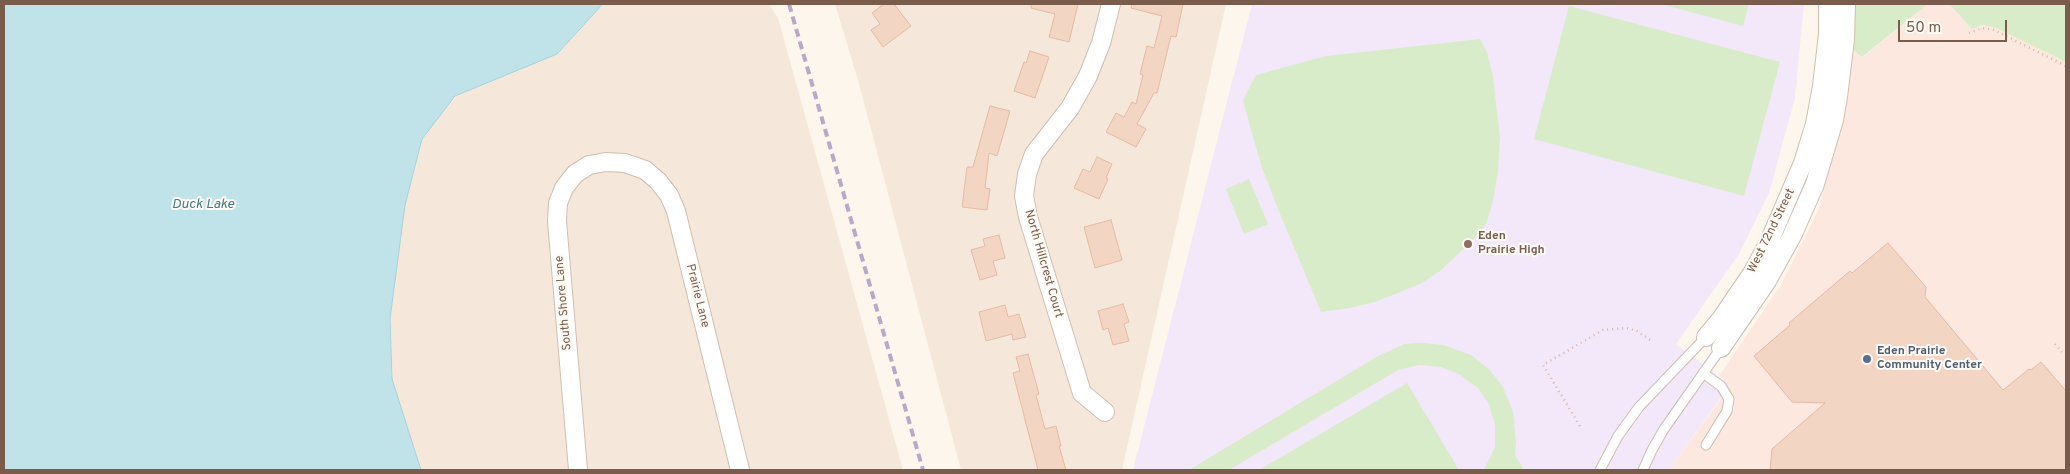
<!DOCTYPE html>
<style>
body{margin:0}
#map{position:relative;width:2070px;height:474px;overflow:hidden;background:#fdf6ec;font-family:Overpass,sans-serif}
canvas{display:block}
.frame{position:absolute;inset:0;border:5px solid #7a5c4d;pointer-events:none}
.scale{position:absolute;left:1898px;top:20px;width:109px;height:22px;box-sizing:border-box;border:2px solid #7a5c4d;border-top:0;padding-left:6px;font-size:15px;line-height:18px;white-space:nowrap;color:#7a5c4d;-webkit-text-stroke:4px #fffaf3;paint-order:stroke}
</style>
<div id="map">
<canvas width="2070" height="474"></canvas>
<div class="frame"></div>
<div class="scale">50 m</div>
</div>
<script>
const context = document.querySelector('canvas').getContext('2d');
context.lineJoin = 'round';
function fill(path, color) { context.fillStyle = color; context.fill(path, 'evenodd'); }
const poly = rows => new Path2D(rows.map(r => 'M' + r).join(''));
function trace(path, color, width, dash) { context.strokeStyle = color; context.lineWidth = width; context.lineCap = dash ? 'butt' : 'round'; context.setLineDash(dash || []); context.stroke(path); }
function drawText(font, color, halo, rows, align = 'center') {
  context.font = font + ' Overpass,sans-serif'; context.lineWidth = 4; context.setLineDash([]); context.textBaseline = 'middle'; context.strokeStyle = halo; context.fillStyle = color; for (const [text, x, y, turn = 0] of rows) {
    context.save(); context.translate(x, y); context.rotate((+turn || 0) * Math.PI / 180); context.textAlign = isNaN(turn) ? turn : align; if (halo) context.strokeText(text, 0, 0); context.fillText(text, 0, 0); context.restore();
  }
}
fill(poly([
 [604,4,769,4,778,18,903,470,409,470,391,397,388,345,393,286,402,215,424,133,457,96,509,69,560,51],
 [835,4,1226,4,1122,470,961,470,858,80]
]), '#f5e8da');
fill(poly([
 [1928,4,1949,4,1972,29,1983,25,1996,28,2066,62,2066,470,1669,470,1730,386,1719,376,1781,285,1818,211,1845,105,1852,49,1863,57]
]), '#fde8e0');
fill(poly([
 [1252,4,1804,4,1795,98,1769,193,1739,254,1676,344,1730,385,1669,470,1133,470]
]), '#f3e8fa');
fill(poly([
 [1661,4,1749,4,1743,26],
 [1854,4,1928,4,1862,57,1852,49],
 [1949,4,2066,4,2066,62,1996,28,1983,25,1972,29],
 [1569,6,1780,62,1744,196,1534,139],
 [1480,39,1487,52,1493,77,1500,137,1498,171,1493,201,1486,224,1473,240,1440,271,1420,284,1375,302,1350,308,1321,312,1278,209,1261,165,1251,130,1243,100,1256,75,1326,56],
 [1249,179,1268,224,1244,234,1226,189],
 [1423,343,1444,345,1471,355,1489,369,1503,387,1513,412,1516,441,1515,455,1524,470,1484,470,1495,447,1495,425,1489,404,1478,388,1459,374,1441,367,1419,365,1398,370,1229,470,1189,470,1378,356,1404,344],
 [1407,383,1459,470,1259,470]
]), '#d8ecc9');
const water = poly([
 [4,4,603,4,557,54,455,96,422,139,405,205,390,319,392,379,421,470,4,470,4,4]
]);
fill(water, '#bfe3e8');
trace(water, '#a5d3da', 1);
const building = poly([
 [884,4,894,4,911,26,883,47,871,30,880,24,872,13,884,4],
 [1031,4,1078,4,1069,42,1049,37,1055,14,1031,8,1031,4],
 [1132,4,1183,4,1176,37,1171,36,1157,93,1154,93,1137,124,1146,129,1136,147,1106,132,1116,113,1124,117,1132,102,1136,104,1143,75,1140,74,1147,46,1154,48,1162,16,1131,8,1132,4],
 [1030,51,1049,57,1035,98,1014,91,1024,62,1026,63,1030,51],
 [990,106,1010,111,997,156,989,153,985,188,990,189,987,210,962,207,967,167,973,167,990,106],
 [1097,157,1112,164,1106,178,1108,179,1099,199,1074,188,1083,169,1090,172,1097,157],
 [1111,220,1122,260,1095,268,1084,227,1111,220],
 [999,235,1005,258,993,261,997,275,980,280,971,250,985,246,983,239,999,235],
 [1888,243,1926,287,1925,297,2003,390,2029,369,2031,370,2041,362,2066,391,2066,470,1770,470,1772,449,1825,403,1792,402,1754,356,1790,325,1789,323,1850,271,1852,273,1888,243],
 [1123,304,1129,322,1124,324,1129,341,1113,345,1108,328,1103,330,1098,311,1123,304],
 [1005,305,1008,317,1019,314,1026,337,1013,340,1012,334,986,341,979,312,1005,305],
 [1028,354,1039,394,1036,395,1045,429,1056,426,1061,446,1059,446,1066,470,1038,470,1013,373,1020,371,1016,357,1028,354]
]);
fill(building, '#f3d5c3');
trace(building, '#e6bba3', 1);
const service = poly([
 [1703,373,1721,386,1729,399,1727,411,1706,445],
 [1600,470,1618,436,1639,407,1706,337],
 [1643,470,1652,450,1664,429,1721,348]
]);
const minor = poly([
 [1706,337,1721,319,1753,272,1769,242,1803,163,1815,124,1822,86,1828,34,1828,4],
 [1721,348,1767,281,1792,236,1815,184,1834,120,1838,97,1845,39,1846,4],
 [1105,412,1082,393,1028,217,1024,196,1027,174,1034,154,1070,108,1088,76,1101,43,1111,4],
 [578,470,557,221,558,203,564,188,575,174,589,165,606,162,625,163,645,170,658,181,669,195,676,211,740,470]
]);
trace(service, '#d1beb0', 11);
trace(minor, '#d1beb0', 20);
trace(poly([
 [1969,33,1983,28,1994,30,2066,66],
 [2055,344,2062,352],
 [1580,426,1543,365,1603,330,1627,328,1637,331,1650,340]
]), '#d9b8a5', 2.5, [1, 4]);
trace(service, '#fff', 9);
trace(minor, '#fff', 18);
trace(poly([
 [789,4,923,470]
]), '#b9a8c9', 4, [8, 5]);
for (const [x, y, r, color] of [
 [1468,244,5,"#8d6e63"],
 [1867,359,5,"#5c6f8a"]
]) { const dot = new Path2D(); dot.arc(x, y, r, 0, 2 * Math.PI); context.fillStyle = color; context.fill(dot); trace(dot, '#fffaf3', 2); }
drawText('12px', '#7a5c4d', '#fffaf3', [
 ["West 72nd Street",1772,231,-64],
 ["North Hillcrest Court",1043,264,74],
 ["Prairie Lane",697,296,76],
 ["South Shore Lane",564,303,-95]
]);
drawText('bold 12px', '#785e54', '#fffaf3', [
 ["Eden",1478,237],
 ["Prairie High",1478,251]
], 'left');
drawText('bold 12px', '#4e5e75', '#fffaf3', [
 ["Eden Prairie",1877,352],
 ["Community Center",1877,366]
], 'left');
drawText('italic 14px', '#437c86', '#fffaf3', [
 ["Duck Lake",203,205]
]);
</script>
